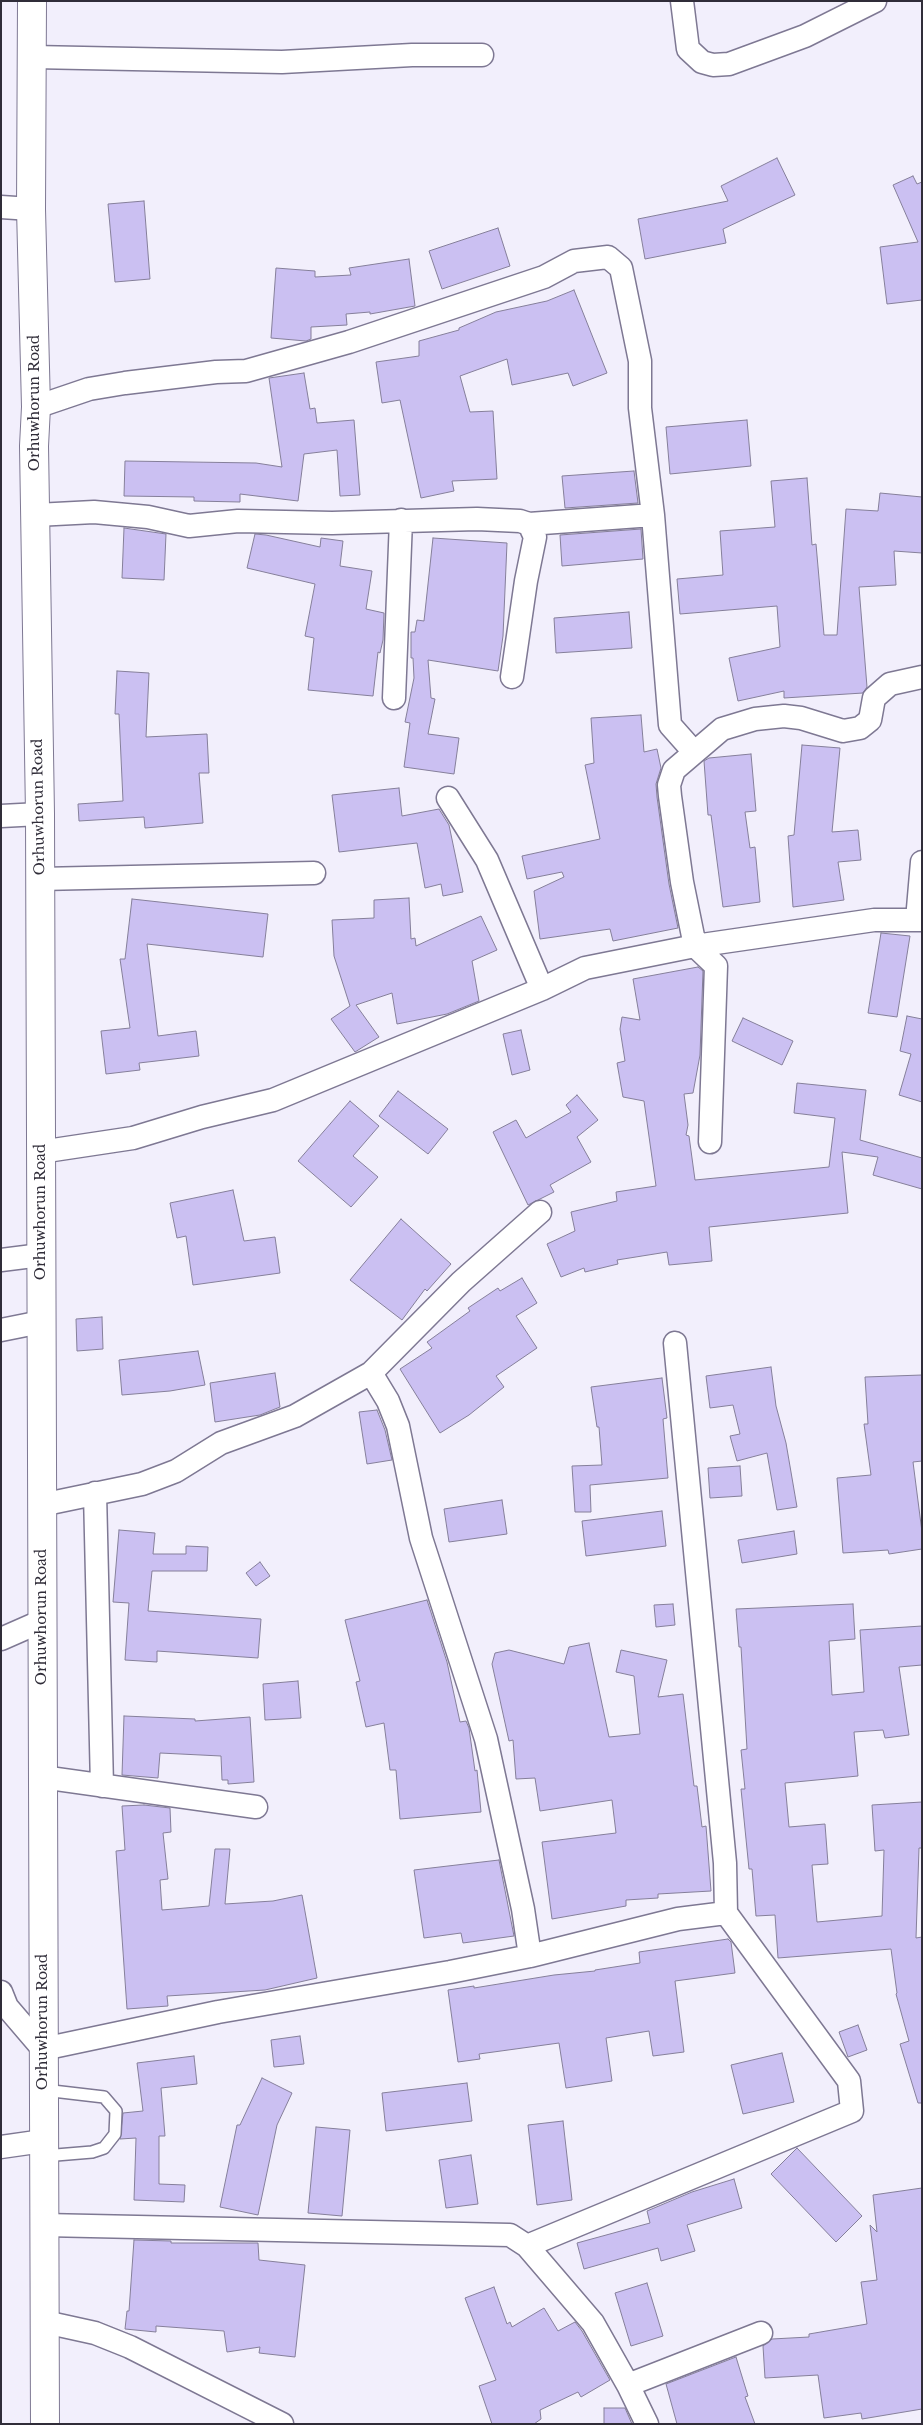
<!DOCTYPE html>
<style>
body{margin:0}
#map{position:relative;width:923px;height:2425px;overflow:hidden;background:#f2effc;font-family:"Libre Baskerville",serif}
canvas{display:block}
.frame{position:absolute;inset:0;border:2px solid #302d39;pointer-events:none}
</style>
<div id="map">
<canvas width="923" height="2425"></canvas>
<div class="frame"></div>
</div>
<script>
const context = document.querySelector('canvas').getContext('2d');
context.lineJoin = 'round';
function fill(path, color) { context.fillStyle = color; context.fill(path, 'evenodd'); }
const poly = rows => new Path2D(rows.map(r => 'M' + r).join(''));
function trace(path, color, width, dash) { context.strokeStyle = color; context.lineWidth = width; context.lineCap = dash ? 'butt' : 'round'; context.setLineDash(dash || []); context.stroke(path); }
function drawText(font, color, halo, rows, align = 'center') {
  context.font = font + ' "Libre Baskerville",serif'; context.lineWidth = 5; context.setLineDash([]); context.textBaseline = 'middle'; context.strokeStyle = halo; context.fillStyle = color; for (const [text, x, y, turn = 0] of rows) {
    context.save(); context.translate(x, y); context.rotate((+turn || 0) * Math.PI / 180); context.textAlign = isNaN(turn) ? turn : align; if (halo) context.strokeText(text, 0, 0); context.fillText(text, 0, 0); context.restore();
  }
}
const building = poly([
 [777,158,795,195,723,229,726,243,645,259,638,219,728,201,721,186,777,158],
 [913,176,917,184,922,182,922,300,887,304,880,247,918,242,893,185,913,176],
 [144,201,150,279,115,282,108,204,144,201],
 [498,228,510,266,442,289,429,251,498,228],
 [409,259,415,306,370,314,370,312,346,314,347,325,311,327,311,339,306,341,271,338,276,268,315,271,315,277,351,275,349,268,409,259],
 [574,290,607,373,573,386,568,373,512,385,507,359,460,376,470,412,493,411,497,479,452,481,454,491,421,498,400,400,382,403,376,362,419,356,419,341,459,330,459,328,496,312,547,301,574,290],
 [304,373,310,409,315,408,317,423,354,420,360,495,340,496,337,450,304,454,298,501,240,494,240,502,194,501,194,497,124,496,125,461,256,463,282,467,269,378,304,373],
 [747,420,751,466,670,474,666,427,747,420],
 [634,471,638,503,565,508,562,476,634,471],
 [807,478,812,545,816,544,824,635,837,635,846,509,878,511,880,493,922,497,922,553,894,551,896,585,859,587,867,687,863,693,784,698,784,691,738,701,729,658,780,647,777,606,680,614,677,579,723,575,720,531,775,527,771,481,807,478],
 [124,528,166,534,164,580,122,578,124,528],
 [641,529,643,559,562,566,560,535,641,529],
 [255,534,266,535,320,547,321,538,343,541,340,566,372,571,366,609,384,613,383,640,380,653,378,652,373,696,308,690,314,638,305,636,315,584,247,568,255,534],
 [433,538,507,543,503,636,498,671,428,660,431,698,435,699,428,734,459,738,454,774,404,767,410,723,405,722,414,678,413,658,411,658,411,632,415,632,417,620,424,621,433,538],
 [629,612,632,648,556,653,554,618,629,612],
 [117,671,149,673,146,737,207,734,209,773,199,773,203,823,145,828,144,817,79,821,78,804,123,801,119,714,115,714,117,671],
 [641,715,644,752,657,749,661,768,656,784,657,797,669,884,678,928,613,941,610,929,540,939,534,891,564,877,562,872,527,879,522,856,600,839,585,765,594,763,591,718,641,715],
 [802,745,840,748,832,832,858,830,861,860,838,862,844,900,793,907,788,836,794,835,802,745],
 [751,754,756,811,745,812,750,848,755,847,760,902,723,907,711,815,708,815,704,761,709,758,751,754],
 [399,788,402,816,439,809,449,825,463,892,443,896,441,884,425,888,417,843,339,852,332,795,399,788],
 [409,898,411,939,415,938,416,946,481,916,497,950,472,961,479,1001,447,1014,397,1024,392,993,356,1005,379,1037,355,1052,331,1019,350,1006,334,956,332,920,374,918,374,900,409,898],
 [132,899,268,914,263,957,147,944,158,1036,196,1031,199,1056,139,1063,140,1070,106,1074,101,1031,130,1028,120,959,125,959,132,899],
 [881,933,910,936,897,1017,868,1013,881,933],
 [698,967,703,971,700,1055,693,1093,684,1094,688,1125,686,1135,689,1136,695,1180,829,1167,835,1118,794,1113,797,1083,866,1090,860,1140,922,1158,922,1189,873,1175,878,1157,842,1152,848,1213,709,1227,712,1261,669,1265,667,1252,617,1260,618,1264,585,1272,584,1268,561,1277,547,1244,575,1231,571,1212,617,1201,616,1192,656,1186,644,1101,623,1097,617,1063,625,1061,620,1029,622,1017,640,1020,633,979,698,967],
 [907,1016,922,1019,922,1102,899,1095,911,1054,900,1051,907,1016],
 [743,1018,793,1041,782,1065,732,1041,743,1018],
 [521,1030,530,1070,512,1075,503,1034,521,1030],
 [398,1091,448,1129,428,1154,379,1116,398,1091],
 [577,1095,598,1120,577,1137,591,1162,550,1185,554,1192,528,1205,493,1132,516,1120,526,1138,571,1112,566,1105,577,1095],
 [350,1101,379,1126,353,1156,378,1177,351,1207,298,1161,350,1101],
 [233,1190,244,1241,275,1237,280,1273,193,1285,186,1236,177,1238,170,1203,233,1190],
 [401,1219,451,1264,427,1291,425,1289,402,1320,350,1280,401,1219],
 [522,1278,537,1303,516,1316,537,1348,496,1376,504,1387,469,1415,440,1433,400,1369,432,1348,427,1342,470,1311,468,1308,498,1288,500,1291,522,1278],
 [102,1317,103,1349,77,1351,76,1319,102,1317],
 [198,1351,205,1385,170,1391,122,1395,119,1360,198,1351],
 [771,1367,776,1406,786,1443,797,1507,777,1510,767,1453,737,1461,730,1436,740,1434,733,1405,710,1408,706,1376,771,1367],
 [275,1373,280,1407,260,1415,215,1422,210,1383,275,1373],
 [922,1375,922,1461,913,1462,922,1532,922,1549,889,1554,888,1550,843,1553,837,1478,871,1475,864,1424,868,1424,865,1377,922,1375],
 [662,1378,667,1418,663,1419,668,1478,590,1485,591,1512,575,1512,572,1466,602,1465,599,1427,597,1427,591,1387,662,1378],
 [377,1410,385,1430,392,1460,367,1464,359,1412,377,1410],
 [740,1466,742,1496,710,1498,708,1468,740,1466],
 [502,1500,507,1534,449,1542,444,1509,502,1500],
 [662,1511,666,1546,586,1556,582,1521,662,1511],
 [119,1530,155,1533,153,1554,186,1554,186,1546,208,1547,207,1571,152,1571,148,1611,261,1619,258,1658,157,1651,157,1662,125,1660,129,1603,113,1602,119,1530],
 [794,1531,797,1554,742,1563,738,1540,794,1531],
 [260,1562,270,1576,256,1586,246,1573,260,1562],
 [427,1600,447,1662,460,1722,466,1721,469,1728,475,1771,477,1770,481,1812,400,1819,396,1770,390,1770,384,1723,366,1727,356,1682,360,1681,345,1620,427,1600],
 [673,1604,675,1625,656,1627,654,1605,673,1604],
 [853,1604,855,1639,829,1641,832,1695,864,1692,860,1630,922,1626,922,1665,899,1667,909,1735,885,1738,883,1730,854,1732,858,1776,785,1783,789,1827,825,1824,828,1864,812,1865,817,1922,882,1916,884,1850,875,1851,872,1805,922,1802,922,1848,919,1848,916,1938,922,1937,922,2103,918,2103,900,2044,909,2041,896,1994,897,1993,891,1949,778,1958,775,1915,756,1916,752,1869,749,1869,741,1789,745,1789,741,1750,747,1749,741,1647,739,1647,736,1609,853,1604],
 [589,1643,609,1737,640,1734,634,1676,616,1672,621,1650,667,1660,658,1697,683,1694,694,1786,697,1786,702,1827,706,1826,711,1891,658,1894,658,1898,626,1900,626,1906,552,1919,542,1842,616,1833,612,1800,540,1811,535,1778,516,1779,513,1740,509,1741,492,1664,495,1653,509,1650,564,1664,569,1647,589,1643],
 [298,1681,301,1718,265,1720,263,1684,298,1681],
 [124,1716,195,1719,195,1721,250,1717,254,1782,228,1784,228,1780,222,1780,221,1756,160,1753,158,1778,122,1775,124,1716],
 [144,1805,170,1808,171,1832,163,1833,168,1879,160,1880,162,1910,209,1906,215,1849,230,1849,225,1904,273,1901,302,1895,317,1978,265,1990,167,1996,168,2006,127,2009,116,1851,125,1850,122,1806,144,1805],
 [499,1860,514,1936,463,1943,461,1933,424,1938,414,1870,499,1860],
 [728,1939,731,1942,735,1973,675,1981,684,2052,653,2056,649,2031,606,2038,612,2081,566,2088,559,2043,479,2054,480,2059,458,2062,448,1990,474,1986,474,1988,554,1975,595,1971,595,1970,640,1963,639,1952,728,1939],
 [858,2025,867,2050,848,2057,839,2032,858,2025],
 [300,2036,304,2064,274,2067,271,2040,300,2036],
 [782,2053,794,2102,743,2114,731,2065,782,2053],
 [194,2056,197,2084,161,2088,165,2136,159,2136,159,2184,185,2185,184,2202,134,2200,136,2138,120,2139,123,2113,143,2111,137,2063,194,2056],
 [262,2078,292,2093,277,2125,258,2215,220,2207,237,2125,240,2125,262,2078],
 [467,2083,472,2121,386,2131,382,2093,467,2083],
 [563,2121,572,2200,537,2205,528,2125,563,2121],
 [316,2127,350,2130,342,2216,308,2213,316,2127],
 [797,2148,862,2216,836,2242,771,2174,797,2148],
 [471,2155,478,2204,446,2208,439,2160,471,2155],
 [734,2179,742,2208,687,2225,695,2251,661,2261,658,2248,584,2269,577,2243,650,2223,647,2211,692,2192,734,2179],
 [922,2188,922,2409,862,2419,861,2413,824,2418,818,2375,765,2378,763,2346,772,2339,809,2337,809,2334,867,2324,861,2282,877,2280,870,2225,877,2232,873,2195,922,2188],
 [134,2240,171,2241,171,2243,258,2243,259,2260,305,2265,295,2357,259,2353,260,2347,227,2352,224,2331,156,2326,156,2332,125,2329,127,2311,129,2311,134,2240],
 [647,2283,663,2336,631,2346,615,2293,647,2283],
 [494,2287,507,2324,510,2322,512,2327,544,2308,558,2331,575,2322,582,2331,610,2380,581,2397,578,2392,540,2410,541,2419,534,2424,492,2424,479,2386,496,2380,465,2298,494,2287],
 [736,2357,748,2396,745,2397,755,2424,677,2424,666,2384,736,2357],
 [604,2408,625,2408,632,2424,604,2424,604,2408]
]);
fill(building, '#cbc0f2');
trace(building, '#857f9a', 1);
const lane = poly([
 [44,2156,92,2152,104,2148,115,2134,116,2111,104,2097,44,2090]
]);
const street = poly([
 [682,1,688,49,702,62,713,65,729,64,805,36,875,1],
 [33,57,282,62,412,55,482,55],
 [1,207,31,209],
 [36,407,89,389,125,383,216,372,246,371,349,342,544,277,574,261,608,257,621,268,640,361,640,408,653,515,670,725,694,752],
 [36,515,94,512,148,517,189,526,238,521,332,523,477,519,520,521,529,524,535,537,526,581,512,677],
 [529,524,653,515],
 [394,698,401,520],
 [448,798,487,860,542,989],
 [1,816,40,814],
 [40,879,314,873],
 [917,920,922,862],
 [710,1142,716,966,695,946,682,882,670,796,669,785,674,770,722,729,755,719,784,716,801,718,843,731,860,728,870,720,874,698,890,684,922,677],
 [40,1152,133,1138,202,1117,273,1100,542,989,585,968,695,946,874,920,922,920],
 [1,1260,41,1255],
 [1,1330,41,1322],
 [371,1373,388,1401,398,1426,421,1538,486,1739,523,1909,530,1956],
 [95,1493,102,1786],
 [41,1505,142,1484,176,1471,221,1443,295,1416,371,1373,461,1282,540,1212],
 [1,1639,42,1621],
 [42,1777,256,1807],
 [1,1992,7,2007,43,2049,218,2012,450,1972,530,1956,678,1919,726,1913],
 [1,2147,43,2141],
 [44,2225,510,2235,527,2246,593,2323,628,2385,647,2424],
 [527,2246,852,2111,849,2081,726,1913,725,1863,675,1343],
 [45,2322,95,2333,130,2347,282,2424],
 [628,2385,761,2333]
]);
const secondary = poly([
 [32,1,31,209,36,407,34,446,40,814,45,2424]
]);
trace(lane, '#7e7893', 14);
trace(street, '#7e7893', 25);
trace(secondary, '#7e7893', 30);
trace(lane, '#fff', 11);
trace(street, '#fff', 22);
trace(secondary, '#fff', 28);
drawText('14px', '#302d39', '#fff', [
 ["Orhuwhorun Road",35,403,-90],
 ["Orhuwhorun Road",39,807,-91],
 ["Orhuwhorun Road",41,1212,-90],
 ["Orhuwhorun Road",42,1617,-90],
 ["Orhuwhorun Road",43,2022,-90]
]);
</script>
